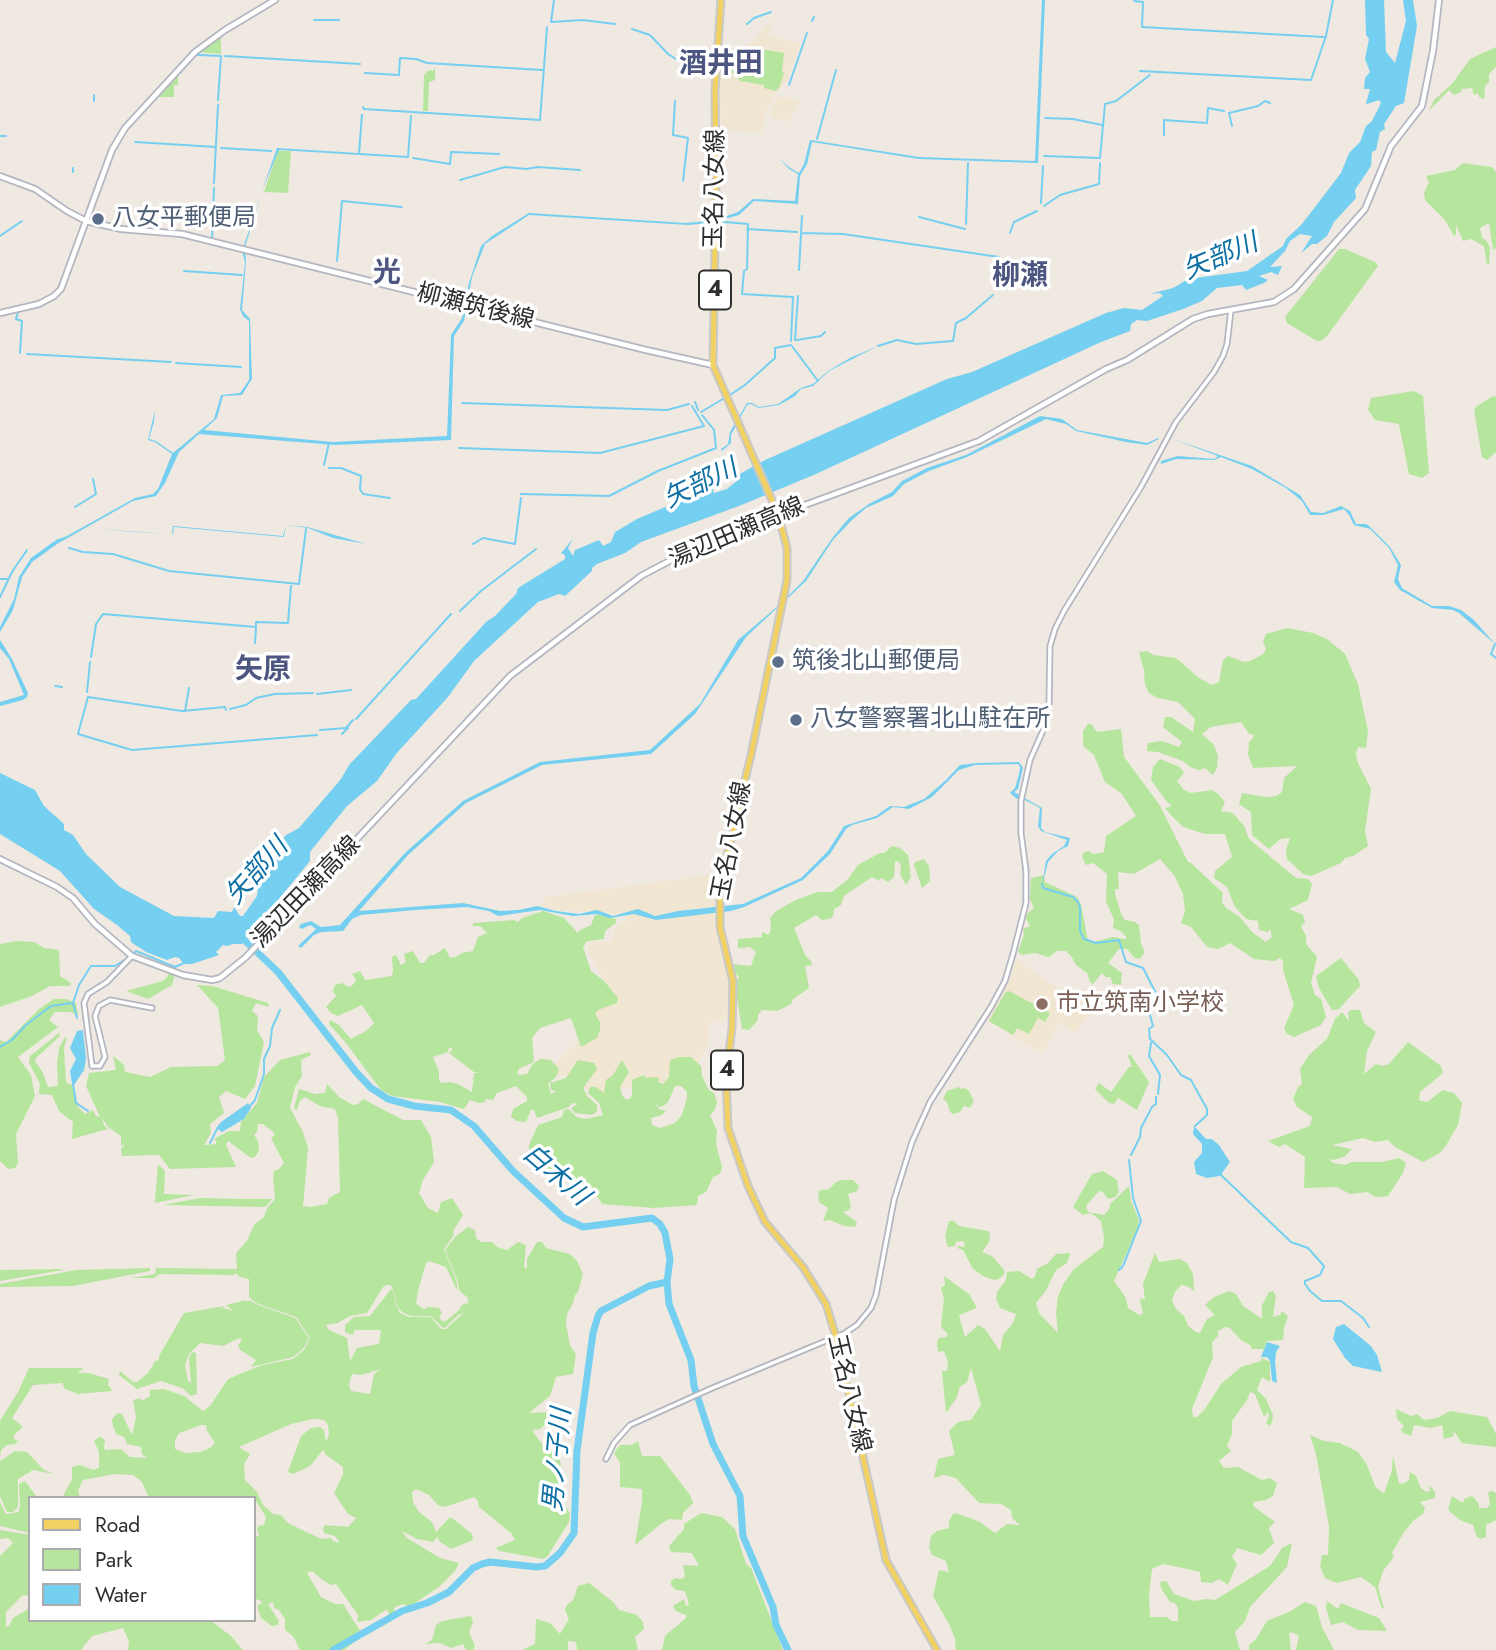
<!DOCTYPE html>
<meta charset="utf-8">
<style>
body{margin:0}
#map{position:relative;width:1496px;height:1650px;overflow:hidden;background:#efe9e1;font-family:Jost,sans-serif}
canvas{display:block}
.legend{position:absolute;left:28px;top:1496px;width:228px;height:126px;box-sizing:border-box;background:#fff;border:2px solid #ababab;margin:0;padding:9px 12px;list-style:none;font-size:21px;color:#2e2e2e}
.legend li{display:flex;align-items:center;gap:14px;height:35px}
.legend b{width:35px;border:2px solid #ababab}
</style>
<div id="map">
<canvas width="1496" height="1650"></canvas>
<ul class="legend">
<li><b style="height:9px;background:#f2d163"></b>Road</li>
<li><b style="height:19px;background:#b6e59e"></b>Park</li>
<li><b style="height:19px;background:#75cff0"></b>Water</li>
</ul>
</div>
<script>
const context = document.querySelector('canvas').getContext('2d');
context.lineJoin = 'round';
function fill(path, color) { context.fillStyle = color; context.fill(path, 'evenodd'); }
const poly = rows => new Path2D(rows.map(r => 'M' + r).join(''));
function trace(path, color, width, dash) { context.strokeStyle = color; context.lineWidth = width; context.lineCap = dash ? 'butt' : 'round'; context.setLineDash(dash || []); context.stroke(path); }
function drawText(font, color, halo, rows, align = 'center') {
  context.font = font + ' Jost,"Noto Sans JP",sans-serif'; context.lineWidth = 7; context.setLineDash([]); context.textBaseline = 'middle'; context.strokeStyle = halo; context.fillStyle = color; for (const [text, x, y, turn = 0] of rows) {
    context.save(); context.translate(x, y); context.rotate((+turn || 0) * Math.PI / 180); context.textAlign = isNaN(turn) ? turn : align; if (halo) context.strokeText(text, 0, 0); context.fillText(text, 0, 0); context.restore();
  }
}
fill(poly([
 [773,18,768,36,800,43,787,80,773,98,765,115,762,132,722,130,719,95,721,67,755,39],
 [780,96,802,102,796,106,790,122,770,116,775,102],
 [718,874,715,895,715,922,729,978,730,1008,724,1022,709,1021,709,1041,699,1063,680,1079,665,1086,649,1084,624,1088,596,1101,589,1090,566,1076,545,1073,577,1043,578,1035,576,1022,607,1000,605,982,588,952,588,941,610,942,616,927,626,920,623,914,558,910,542,906,545,897],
 [1016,959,1040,977,1094,1009,1075,1033,1060,1022,1042,1053,987,1021,1009,982]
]), '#f0e6d1');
fill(poly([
 [221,35,221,54,199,52],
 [748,47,784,53,782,72,784,73,780,86,776,91,764,88,764,85,740,81,735,74,724,71],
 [1496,47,1496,67,1489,74,1489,82,1485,86,1484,99,1479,97,1478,93,1474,95,1472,88,1462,89,1461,92,1454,95,1449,90,1429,111,1434,100,1452,84,1470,59],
 [435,67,435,80,429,82,428,111,423,111,424,75,429,70,433,71],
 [178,73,178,85,174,85,174,97,156,97],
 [278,151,291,151,288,193,264,192],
 [1463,163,1492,167,1496,172,1496,248,1493,250,1489,223,1480,228,1482,238,1486,240,1490,248,1489,265,1487,264,1484,246,1471,239,1463,241,1456,225,1456,235,1454,236,1445,220,1425,200,1424,193,1429,182,1426,176,1455,170],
 [1339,249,1345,249,1375,262,1378,266,1327,336,1321,341,1317,341,1287,323,1285,317],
 [1414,391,1423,396,1429,473,1422,478,1409,474,1399,424,1375,420,1368,410,1371,398],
 [1493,396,1496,397,1496,452,1487,460,1482,457,1474,410,1477,406],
 [1287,628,1313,633,1327,639,1345,654,1358,684,1368,731,1366,748,1358,747,1356,752,1357,761,1371,789,1365,831,1368,846,1353,856,1345,858,1341,863,1311,876,1303,874,1287,859,1286,850,1290,838,1280,839,1269,849,1252,835,1251,812,1239,804,1242,793,1265,797,1277,796,1282,792,1284,778,1297,766,1253,768,1248,754,1249,742,1255,735,1249,734,1241,722,1211,727,1202,734,1214,745,1218,756,1217,768,1213,775,1205,768,1199,770,1190,767,1183,761,1158,752,1147,751,1148,743,1162,741,1179,747,1182,742,1163,727,1165,717,1171,717,1193,732,1195,719,1178,702,1158,698,1149,693,1145,685,1144,670,1139,652,1147,651,1153,655,1176,658,1199,678,1212,685,1219,682,1223,660,1228,656,1244,662,1250,661,1263,654,1266,649,1263,642,1266,634],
 [1088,724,1091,724,1097,732,1121,729,1124,757,1159,804,1188,862,1191,863,1223,893,1222,902,1226,908,1240,917,1253,933,1266,942,1272,937,1270,929,1268,932,1259,930,1258,921,1246,919,1235,907,1227,887,1214,878,1215,871,1232,857,1225,834,1205,834,1183,827,1170,814,1165,808,1172,806,1167,802,1151,780,1153,767,1160,759,1180,767,1184,773,1177,781,1184,790,1191,793,1212,790,1218,794,1225,802,1221,811,1233,813,1244,826,1249,839,1296,878,1308,879,1312,884,1308,900,1289,909,1303,915,1305,923,1301,926,1306,936,1306,944,1317,957,1311,983,1315,995,1321,999,1326,1017,1321,1025,1294,1037,1287,1034,1284,1028,1294,1005,1283,970,1283,961,1280,958,1274,961,1254,959,1230,943,1218,949,1207,947,1191,927,1181,923,1185,911,1183,894,1174,875,1160,859,1134,874,1118,872,1119,889,1115,889,1115,894,1122,916,1125,920,1135,922,1139,925,1141,944,1145,952,1140,959,1135,958,1127,949,1119,949,1108,963,1122,973,1121,985,1113,984,1110,977,1105,977,1102,973,1093,984,1090,982,1087,973,1075,964,1072,957,1066,951,1057,951,1049,957,1035,953,1022,955,1018,952,1024,935,1023,929,1030,926,1026,919,1027,914,1034,908,1030,899,1031,878,1044,875,1045,882,1077,897,1081,904,1088,941,1094,942,1113,937,1125,939,1127,938,1121,931,1113,928,1114,920,1106,901,1107,874,1093,863,1086,865,1082,857,1084,852,1089,851,1093,854,1104,852,1106,836,1136,816,1122,794,1105,782,1094,755,1083,746,1083,731],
 [892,846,900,848,908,855,911,877,906,885,900,874,901,865,898,861,895,862,894,877,888,882,881,878,879,881,872,877,844,896,841,905,834,909,833,917,829,919,822,920,816,915,794,928,805,955,811,961,812,965,805,966,809,988,793,999,791,1004,777,1011,762,1010,758,1015,758,1020,749,1030,742,1029,735,985,739,977,735,973,734,964,751,966,756,952,750,947,738,948,738,939,762,937,762,932,769,935,771,927,770,918,776,911,798,899,818,892,832,892,848,879,858,865,880,853,884,853],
 [924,859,929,866,930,881,922,888,914,865,915,862],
 [543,911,564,918,578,933,580,930,591,925,595,915,602,914,616,919,616,923,605,931,604,939,587,941,583,947,591,971,604,981,618,998,617,1003,598,1010,595,1014,600,1022,600,1030,597,1038,581,1047,571,1018,540,1028,532,1038,534,1062,519,1069,517,1073,519,1075,527,1074,532,1065,540,1059,551,1060,559,1069,556,1077,548,1084,551,1094,556,1091,551,1090,550,1083,566,1078,578,1060,594,1063,597,1069,583,1088,587,1096,597,1105,597,1112,592,1115,575,1113,571,1108,578,1104,572,1103,569,1107,537,1118,534,1110,531,1110,526,1122,517,1121,511,1117,513,1109,527,1101,527,1097,516,1086,497,1093,493,1100,486,1099,485,1102,479,1103,470,1100,464,1109,440,1102,392,1096,381,1090,346,1043,329,1024,330,1020,339,1025,351,1039,366,1031,374,1023,362,1005,338,1016,331,1013,326,1007,336,996,333,991,335,985,342,983,349,987,354,984,356,980,352,974,360,971,365,980,391,976,393,972,392,957,396,955,401,965,406,962,404,954,413,951,420,963,424,963,430,955,434,955,445,948,450,958,456,957,462,953,473,951,478,937,487,933,480,926,472,926,474,923,514,920,518,922,522,918],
 [449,1047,453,1049,449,1053,474,1072,480,1072,474,1073,472,1092,458,1084,449,1082,441,1083,439,1080,439,1072,433,1057,448,1052],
 [17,941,34,942,44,948,59,950,60,976,71,983,70,986,50,986,32,996,0,1007,0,944],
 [1341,958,1359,980,1360,986,1339,1009,1332,1010,1319,988,1316,976],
 [167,971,175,974,172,985,148,999,126,991,163,981,168,976],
 [197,985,212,986,268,1003,269,1007,256,1003,252,1011,258,1016,257,1030,264,1042,255,1086,245,1099,226,1091,219,1097,224,1113,210,1124,211,1133,204,1145,216,1144,216,1141,214,1140,217,1137,229,1131,240,1131,241,1122,257,1103,264,1077,280,1060,310,1052,311,1055,301,1060,302,1076,295,1087,290,1108,303,1132,308,1148,303,1206,310,1207,327,1204,329,1198,340,1192,338,1118,335,1109,320,1106,305,1097,300,1101,297,1110,294,1108,299,1089,316,1094,325,1093,327,1084,339,1097,353,1105,358,1104,363,1099,403,1120,421,1120,431,1137,434,1162,423,1180,419,1193,428,1208,438,1213,441,1202,452,1198,463,1215,453,1231,454,1235,444,1249,457,1283,457,1290,446,1267,429,1261,426,1263,418,1291,416,1303,419,1306,424,1309,429,1307,439,1308,442,1313,439,1317,442,1321,446,1321,458,1311,462,1305,466,1303,468,1305,468,1298,459,1290,458,1282,445,1250,455,1237,468,1227,475,1230,476,1238,481,1242,492,1242,497,1247,507,1250,518,1242,526,1245,524,1267,527,1269,527,1259,537,1242,542,1242,546,1248,570,1254,577,1261,583,1274,578,1292,575,1295,573,1303,567,1314,566,1323,570,1346,576,1354,573,1374,556,1377,550,1396,529,1413,550,1412,554,1416,544,1426,538,1430,534,1429,533,1432,548,1452,554,1451,560,1455,562,1499,570,1514,569,1522,547,1557,543,1559,499,1551,496,1548,515,1540,512,1534,479,1507,478,1501,474,1497,445,1507,438,1505,429,1495,416,1489,412,1492,413,1502,419,1512,432,1522,436,1532,449,1518,452,1518,472,1534,473,1540,451,1549,440,1542,437,1537,433,1542,417,1539,402,1531,407,1538,440,1558,459,1563,455,1571,439,1587,409,1607,404,1604,397,1606,394,1608,394,1617,383,1625,381,1624,383,1620,389,1615,387,1609,371,1620,357,1622,358,1615,336,1584,332,1585,324,1581,312,1571,307,1573,321,1597,335,1604,343,1604,359,1629,361,1637,344,1650,300,1650,293,1636,285,1630,285,1619,279,1610,274,1608,273,1602,268,1604,279,1621,278,1625,272,1626,261,1618,257,1606,263,1602,254,1598,254,1536,259,1536,257,1529,258,1526,264,1525,266,1517,254,1498,149,1498,142,1482,133,1475,115,1474,83,1480,78,1490,80,1498,62,1498,72,1479,72,1467,80,1465,93,1470,99,1468,99,1452,94,1440,100,1437,105,1440,104,1447,105,1450,121,1449,130,1457,147,1458,142,1454,141,1447,127,1444,124,1437,116,1434,113,1426,112,1419,118,1413,122,1414,132,1435,136,1417,133,1400,140,1398,142,1401,150,1396,150,1390,164,1389,184,1396,203,1411,210,1406,228,1379,262,1365,293,1359,304,1350,310,1338,296,1317,256,1303,249,1297,249,1279,240,1277,235,1273,234,1275,160,1274,154,1278,131,1278,155,1274,156,1268,237,1269,236,1253,247,1241,254,1225,264,1217,267,1208,275,1199,273,1175,274,1171,279,1169,284,1163,271,1138,275,1135,273,1132,263,1124,258,1124,257,1132,254,1135,258,1141,259,1150,255,1157,251,1158,228,1141,226,1145,236,1167,170,1169,159,1155,122,1156,121,1149,125,1144,121,1146,121,1136,108,1127,102,1118,104,1125,108,1129,72,1139,73,1122,59,1111,52,1095,39,1094,40,1084,29,1063,30,1056,59,1033,60,1036,36,1058,35,1061,43,1073,48,1087,58,1086,57,1064,59,1048,65,1037,67,1038,64,1047,66,1082,72,1085,78,1107,85,1114,93,1110,96,1116,100,1117,86,1086,89,1073,116,1070,113,1056,124,1065,125,1072,150,1077,171,1067,217,1066,225,1060,218,1008],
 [387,1285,391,1285,393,1289,397,1306,402,1312,411,1316,431,1316,442,1327,445,1328,457,1316,465,1312,446,1329,441,1329,431,1317,409,1317,400,1313,396,1305,393,1290,391,1289,370,1316,354,1317,345,1325,345,1332,353,1335,355,1330,381,1330,379,1344,357,1348,350,1361,347,1338,329,1330,326,1325,338,1323,350,1316,367,1313,383,1287],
 [381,1369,374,1374,370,1394,351,1391,349,1385,352,1374,362,1375],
 [313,1419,324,1420,328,1425,329,1435,326,1442,324,1430,320,1427,311,1428,301,1436,288,1472,293,1474,310,1466,323,1450,326,1455,343,1467,343,1475,334,1493,348,1514,356,1518,348,1527,325,1525,323,1528,324,1533,335,1536,340,1543,333,1541,331,1538,321,1539,288,1523,281,1515,273,1514,263,1505,257,1492,245,1480,244,1464,250,1454,239,1447,291,1424],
 [201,1425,206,1425,207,1431,215,1443,210,1448,201,1452,185,1453,175,1449,175,1440,179,1433],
 [1009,991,1050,1013,1045,1022,1038,1018,1029,1034,1017,1028,1013,1035,989,1021,1005,993],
 [54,999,66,999,76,1003,78,1015,70,1012,55,1012,49,1020,58,1027,18,1057,31,1075,35,1096,16,1134,18,1163,15,1168,8,1169,0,1161,0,1040,6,1042,39,1009],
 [1352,1010,1360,1010,1364,1023,1376,1032,1367,1051,1364,1074,1376,1064,1382,1066,1389,1064,1408,1042,1441,1066,1443,1073,1420,1092,1419,1100,1427,1102,1443,1090,1454,1093,1462,1103,1458,1125,1445,1147,1440,1153,1423,1162,1395,1147,1388,1140,1375,1142,1363,1138,1332,1145,1352,1149,1344,1157,1334,1160,1329,1159,1333,1163,1346,1165,1351,1162,1382,1162,1399,1158,1406,1163,1403,1173,1388,1196,1376,1197,1367,1192,1350,1194,1337,1187,1304,1188,1305,1157,1285,1144,1279,1147,1268,1141,1310,1126,1312,1117,1297,1107,1293,1099,1298,1087,1302,1084,1300,1069,1309,1055,1327,1039,1335,1019,1342,1012,1349,1021,1348,1012],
 [1130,1054,1149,1082,1137,1110,1118,1098,1114,1104,1109,1103,1095,1089,1099,1083,1111,1092,1129,1067,1132,1067,1128,1056],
 [679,1057,691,1057,701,1066,702,1076,709,1090,714,1093,717,1102,715,1110,710,1115,717,1131,716,1144,722,1167,720,1174,713,1177,706,1192,698,1196,697,1205,654,1208,602,1204,594,1191,583,1183,568,1179,559,1180,544,1169,535,1165,529,1154,529,1145,538,1125,562,1117,564,1110,568,1109,577,1117,586,1119,603,1115,599,1103,588,1093,590,1087,596,1087,604,1093,606,1080,613,1075,622,1060,629,1072,620,1087,622,1095,625,1099,630,1099,632,1095,632,1080,644,1075,646,1078,657,1077,659,1079,658,1082,663,1084,669,1077,670,1060],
 [675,1086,681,1086,687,1092,687,1098,682,1115,675,1123,660,1128,652,1125,651,1118,662,1115,666,1111,659,1109,653,1101,659,1107,663,1106,668,1102],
 [959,1087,961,1089,965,1088,969,1091,974,1101,970,1108,964,1106,960,1112,953,1114,950,1112,947,1102,943,1099,947,1091],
 [158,1164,165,1171,164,1194,194,1195,155,1203],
 [1103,1171,1117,1180,1119,1192,1115,1197,1108,1199,1103,1192,1099,1191,1086,1206,1088,1212,1104,1215,1110,1208,1110,1204,1129,1186,1131,1201,1139,1220,1138,1228,1114,1281,1126,1298,1128,1308,1139,1315,1143,1314,1140,1300,1141,1298,1145,1300,1143,1284,1155,1253,1159,1262,1180,1259,1187,1263,1193,1274,1194,1291,1187,1286,1181,1285,1175,1292,1172,1301,1176,1309,1184,1316,1188,1326,1196,1332,1200,1333,1207,1319,1215,1315,1205,1305,1214,1297,1229,1291,1236,1294,1243,1306,1262,1319,1262,1305,1269,1292,1273,1291,1276,1296,1273,1317,1280,1315,1282,1311,1288,1316,1284,1328,1283,1340,1267,1341,1264,1349,1252,1349,1250,1345,1242,1341,1230,1328,1225,1327,1218,1331,1218,1336,1212,1342,1213,1357,1192,1409,1193,1417,1197,1417,1205,1409,1221,1384,1241,1367,1261,1361,1262,1358,1270,1362,1270,1382,1262,1377,1257,1390,1266,1399,1273,1415,1272,1422,1270,1426,1266,1423,1269,1416,1268,1412,1264,1417,1255,1394,1250,1392,1247,1400,1232,1421,1232,1434,1227,1446,1231,1451,1219,1461,1224,1468,1238,1467,1262,1480,1270,1478,1277,1483,1273,1496,1266,1500,1254,1502,1253,1506,1275,1522,1269,1528,1274,1543,1261,1555,1237,1548,1232,1557,1237,1564,1228,1585,1219,1579,1212,1583,1201,1582,1200,1572,1183,1568,1163,1564,1152,1569,1149,1594,1150,1617,1167,1617,1171,1621,1178,1621,1178,1608,1175,1603,1170,1602,1161,1588,1160,1582,1166,1581,1174,1594,1194,1601,1206,1599,1215,1600,1270,1566,1282,1548,1292,1543,1287,1567,1250,1607,1245,1621,1235,1632,1240,1650,956,1650,955,1639,949,1624,933,1596,939,1570,949,1572,946,1561,932,1555,929,1548,931,1536,937,1531,949,1528,949,1522,953,1514,956,1513,980,1522,995,1533,1007,1524,1020,1525,1012,1518,1011,1510,1001,1504,979,1503,956,1478,944,1475,934,1478,938,1459,955,1455,949,1431,958,1422,971,1420,981,1405,971,1368,967,1382,960,1387,956,1399,946,1413,942,1371,947,1371,948,1363,944,1351,938,1352,937,1342,939,1338,946,1337,948,1334,941,1327,944,1298,941,1288,945,1285,944,1276,969,1294,977,1308,959,1315,965,1337,978,1325,985,1329,1000,1351,1003,1335,1013,1323,1016,1314,1000,1308,996,1299,997,1292,1006,1280,1007,1272,1019,1271,1032,1279,1035,1277,1037,1269,1048,1263,1056,1254,1070,1253,1067,1263,1056,1270,1045,1292,1036,1303,1039,1313,1058,1333,1056,1312,1058,1296,1064,1283,1074,1269,1103,1247,1104,1237,1101,1221,1091,1213,1083,1215,1073,1207,1092,1174],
 [843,1180,853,1180,859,1186,857,1191,848,1194,851,1206,849,1210,843,1212,857,1222,855,1227,844,1226,830,1220,823,1221,828,1208,819,1202,818,1191,829,1189,836,1182],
 [200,1198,242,1199,272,1199,265,1207,163,1205],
 [949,1221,954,1221,959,1226,988,1231,990,1233,989,1242,982,1252,992,1256,1004,1270,1005,1273,999,1279,994,1280,983,1276,973,1269,963,1250,957,1248,958,1246,965,1247,964,1242,961,1241,956,1242,955,1246,948,1247,945,1237],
 [150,1268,150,1271,73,1286,0,1287,0,1284,76,1270],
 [62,1269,63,1270,0,1281,0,1270],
 [247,1300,246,1303,249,1300,256,1304,295,1318,309,1338,303,1349,293,1357,251,1367,256,1360,240,1350,238,1346,242,1340,239,1338,223,1346,200,1343,189,1354,185,1365,188,1381,191,1383,189,1357,192,1352,196,1353,197,1394,191,1396,182,1388,161,1381,137,1389,119,1375,120,1371,133,1382,137,1382,148,1373,155,1361,159,1360,159,1356,184,1313,225,1306,219,1310,224,1308,233,1311,226,1305],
 [29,1368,83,1368,78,1373,89,1373,109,1379,108,1385,113,1391,78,1394,65,1389,62,1383,33,1385,12,1418,23,1427,14,1435,14,1439,18,1441,15,1444,7,1445,1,1450,0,1458,0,1421,18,1392],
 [1396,1409,1411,1416,1417,1414,1424,1420,1437,1418,1450,1411,1487,1417,1496,1434,1496,1447,1462,1443,1453,1430,1454,1436,1444,1439,1442,1425,1431,1428,1414,1425,1411,1436,1403,1433,1401,1430,1404,1426,1397,1419],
 [1310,1435,1324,1441,1340,1443,1358,1452,1367,1465,1375,1486,1384,1494,1392,1470,1393,1456,1399,1483,1403,1484,1409,1480,1410,1472,1416,1476,1421,1488,1426,1492,1430,1491,1429,1485,1435,1492,1435,1498,1420,1502,1425,1508,1423,1514,1414,1520,1404,1532,1392,1553,1394,1557,1383,1571,1378,1587,1384,1608,1382,1609,1375,1587,1361,1577,1337,1583,1325,1578,1320,1566,1322,1555,1328,1555,1329,1527,1316,1454],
 [638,1441,642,1456,660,1456,690,1495,693,1503,683,1513,682,1520,669,1519,662,1523,635,1545,642,1502,642,1489,620,1487,620,1463,614,1453,620,1445,632,1445],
 [15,1451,27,1452,44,1470,54,1474,33,1470,18,1479,18,1507,13,1512,7,1512,0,1496,0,1461],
 [25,1481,36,1496,30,1498,30,1533,0,1526,0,1502,6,1514,18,1512,20,1507,19,1484],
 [1492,1491,1496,1493,1496,1520,1486,1525,1486,1537,1481,1539,1477,1537,1473,1525,1460,1520,1448,1510,1452,1496,1463,1503,1464,1499,1472,1496,1479,1504,1479,1508,1487,1508,1490,1504,1488,1492],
 [701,1513,722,1517,735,1529,746,1564,751,1568,783,1650,662,1650,665,1636,686,1618,686,1615,676,1611,673,1606,684,1599,686,1606,689,1605,685,1591,676,1590,671,1585,671,1581,675,1578,681,1579,685,1577,683,1565,699,1566,692,1553,671,1552,669,1546,684,1529,684,1524],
 [0,1530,30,1535,30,1596,23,1595,6,1612,6,1627,9,1626,13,1618,30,1608,30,1620,210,1620,231,1636,243,1650,128,1650,129,1641,123,1628,92,1636,81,1650,0,1650,0,1556,13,1543,8,1538,0,1539],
 [589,1583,613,1602,619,1610,637,1615,643,1622,644,1629,635,1637,638,1650,577,1650,576,1642,568,1641,568,1650,522,1650,535,1644,536,1619,550,1623,560,1634,569,1619,565,1610,567,1605,573,1600,578,1586],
 [1327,1601,1338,1609,1341,1603,1379,1618,1387,1631,1358,1630,1343,1622,1331,1625,1326,1608],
 [1305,1602,1316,1606,1322,1627,1334,1650,1296,1650,1299,1636,1292,1632,1289,1633,1291,1650,1249,1650,1249,1645,1256,1639,1267,1621,1289,1612],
 [471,1616,473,1622,469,1632,475,1646,473,1650,466,1650,463,1644,451,1648,440,1643,425,1644,432,1640,436,1625,442,1621]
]), '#b6e59e');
fill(poly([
 [1042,0,1045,0,1038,163,919,159,812,142,807,164,800,176,798,204,754,201,739,215,721,220,721,218,738,212,753,199,795,201,798,174,789,169,779,158,790,168,799,173,804,164,810,140,919,157,1035,161],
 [1365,0,1384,0,1386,52,1395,63,1406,21,1403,0,1413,0,1417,26,1404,103,1396,106,1384,124,1385,129,1380,132,1376,150,1372,152,1371,166,1355,190,1356,198,1334,222,1327,236,1317,244,1312,244,1301,253,1312,236,1300,234,1290,241,1285,251,1270,267,1282,266,1278,275,1271,272,1259,276,1268,280,1264,283,1246,290,1242,285,1217,288,1202,301,1183,309,1147,321,1137,320,1131,324,1130,331,1101,342,816,474,739,506,641,542,625,553,597,564,592,568,592,571,565,596,559,594,538,602,474,661,448,697,396,754,377,781,347,806,310,852,310,861,252,932,246,934,242,944,233,944,227,946,223,945,216,952,219,955,192,964,184,964,179,958,175,957,167,960,146,952,131,942,130,936,117,925,94,909,60,871,0,834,0,773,35,790,44,806,64,824,64,830,73,835,86,854,120,887,174,916,214,918,218,911,232,912,234,907,240,916,243,916,257,896,258,884,246,882,245,876,267,858,286,835,299,828,341,779,349,765,411,700,416,699,486,622,495,616,516,594,518,588,565,559,565,555,561,553,573,539,568,548,573,556,575,550,599,540,603,546,611,542,615,532,637,519,712,487,714,493,727,489,739,479,736,476,763,461,947,379,972,372,1106,313,1124,308,1142,310,1163,296,1160,293,1149,294,1173,288,1188,279,1247,271,1283,246,1286,239,1302,224,1341,173,1349,153,1360,142,1366,126,1372,121,1381,103,1379,100,1367,104,1366,103,1370,89,1364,89,1365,78,1370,72,1365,59,1369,39,1366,35],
 [361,114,363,114,360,155,279,150,262,191,277,148,358,153],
 [261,195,245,247,246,261,242,310,250,319,252,379,242,395,223,396,217,418,204,430,333,442,447,436,451,335,462,318,469,283,481,246,492,236,529,213,685,223,709,221,710,223,688,225,529,215,485,244,472,277,464,321,454,336,451,440,335,445,199,434,179,452,165,483,156,496,133,501,57,544,32,562,22,577,13,610,0,632,0,627,14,599,19,577,31,558,56,540,67,536,135,498,153,494,158,489,172,454,155,442,148,440,155,410,154,422,149,439,156,441,173,453,214,419,221,395,240,393,249,380,249,321,243,316,240,309,245,262,242,251],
 [878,346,829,371,813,386,801,389,795,396,779,405,759,408,751,404,747,405,731,435,731,443,722,451,721,449,728,444,730,432,747,403,752,403,759,407,778,404,801,388,813,384,828,371,850,358],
 [1040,416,1062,419,1077,430,1147,443,1158,438,1159,439,1147,445,1126,442,1076,431,1066,424,1046,419,967,457,929,471,904,484,893,496,866,508,852,520,833,540,806,581,746,637,695,714,651,754,542,765,466,803,408,855,359,911,463,903,500,911,519,910,537,906,556,911,579,914,597,910,613,916,638,909,655,916,678,911,743,904,801,878,828,851,844,826,876,816,890,806,904,807,924,799,946,780,960,765,976,763,1019,762,1023,768,1018,789,1014,792,1042,808,1041,828,1045,832,1070,838,1068,846,1058,851,1048,862,1042,886,1046,861,1052,854,1064,846,1067,840,1041,831,1038,826,1040,808,1025,800,1017,799,1010,793,1015,788,1019,774,1020,767,1018,764,975,765,959,770,932,797,909,809,893,807,877,818,852,825,846,829,830,854,803,880,744,907,731,911,656,920,634,914,610,918,597,914,573,916,540,910,498,916,489,911,467,907,415,910,361,915,352,919,343,931,321,932,314,935,301,948,298,946,316,929,310,925,302,929,299,927,301,924,311,921,321,927,340,925,405,853,463,801,540,762,650,750,700,704,738,640,779,605,803,581,833,537,849,518,869,504,892,492,902,481,927,468,966,455],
 [1173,439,1252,466,1300,495,1311,512,1323,513,1341,506,1350,511,1356,524,1366,524,1369,526,1390,547,1401,565,1398,579,1402,588,1432,606,1449,606,1461,610,1474,620,1495,644,1459,613,1453,610,1432,608,1400,590,1394,582,1398,565,1389,548,1370,529,1354,525,1349,515,1344,509,1323,515,1310,515,1302,501,1286,488,1252,469,1221,457,1214,460,1176,459,1161,464,1161,461,1178,456,1214,459,1218,456],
 [286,525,284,537,174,527,173,534,134,532,94,529,172,534,173,526,283,536,286,525,307,527,366,544,333,538,308,528],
 [0,640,12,659,28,693,27,697,23,700,0,706,0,702,24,695,9,659,0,648],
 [83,1030,86,1059,84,1070,74,1085,72,1084,70,1071,76,1059,70,1048,77,1031],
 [248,1103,251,1108,244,1119,222,1132,216,1128,221,1122],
 [1194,1126,1206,1139,1212,1139,1219,1145,1230,1162,1220,1176,1207,1178,1196,1174,1194,1162,1202,1153,1202,1144,1193,1134],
 [1344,1324,1371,1346,1377,1355,1382,1372,1353,1366,1345,1358,1333,1339,1336,1327],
 [1267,1342,1280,1346,1276,1352,1275,1362,1277,1383,1272,1381,1270,1361,1267,1357,1261,1357]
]), '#75cff0');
trace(poly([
 [554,0,551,22,583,20,615,24],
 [1134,1,1143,2,1142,27,1324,37],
 [314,20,339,20],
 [812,21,814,17],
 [747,24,754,18,771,12],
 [632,29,650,35,668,54,692,69],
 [198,55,221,56,218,100],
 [225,56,360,64],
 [1140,71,1311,80,1326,36,1333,0],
 [365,73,399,75,400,58,416,59,427,63,542,70],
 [789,85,807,33],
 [94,101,94,95],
 [675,101,673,135,688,138,683,181],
 [363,107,364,109,540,120,547,27],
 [1045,118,1073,119,1102,125],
 [1232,126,1229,113,1258,106,1265,101,1270,103],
 [1164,135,1164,120,1207,123,1208,108,1224,111],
 [0,136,6,136],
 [817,139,836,70],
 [135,142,216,147],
 [221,148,271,151],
 [360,154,408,157,411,116],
 [1044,156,1100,158,1105,104,1116,101,1150,75],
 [413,158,450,164,451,152,499,154],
 [73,172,73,168],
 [460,180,505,167,527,169,537,167,580,170],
 [214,183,218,105],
 [1041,203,1043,166],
 [1044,206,1060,195,1099,184,1100,163],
 [919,217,965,229],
 [966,224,968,163],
 [720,225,725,222,748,224,747,269,744,271,742,294,793,297,791,341],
 [747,229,797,232],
 [801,233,843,234,999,257],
 [1010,233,1014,222,1037,211],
 [0,236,22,221],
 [212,240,214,188],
 [337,261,342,201,402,207],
 [799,270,802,216],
 [184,271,242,275],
 [18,312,16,319,22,321,20,353],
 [795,340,798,296],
 [797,340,821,336,825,332],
 [792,346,818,381],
 [878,346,897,340,916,344,953,341,956,323,966,318,993,295],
 [27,354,171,362],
 [176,363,241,367],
 [730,395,745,385,775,358,775,348,791,345],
 [695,402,698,410],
 [462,403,667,410,689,404],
 [701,412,723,399],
 [459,448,600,453,704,426,692,406],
 [324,465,329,443],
 [329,468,341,468,361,476,360,489,363,494,390,498],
 [521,494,609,496,658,471,716,448,714,430,702,415],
 [75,507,96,494,93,479],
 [473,544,483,538,515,544,521,498],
 [69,548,83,552,113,554,169,571,299,584,306,529],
 [0,579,7,579],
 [0,597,12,572,27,550],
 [460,611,481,591,536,549],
 [255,643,256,628],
 [1495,644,1491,654,1496,658],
 [91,657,96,624,103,614,256,627,256,622,288,623,291,586],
 [55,686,62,687],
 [87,692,90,662],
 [317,694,351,690],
 [230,709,246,705,256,698,275,694,313,693],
 [226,710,225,707,182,711,88,697,78,734,132,750,317,735],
 [185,711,189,688],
 [356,719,451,614],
 [320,730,346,728,353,720],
 [342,734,348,728],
 [1042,884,1043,888,1073,897,1078,902,1080,907,1080,931,1084,939,1096,943,1119,940,1126,962,1143,968,1159,999,1149,1012,1153,1026,1149,1029,1150,1039,1167,1055,1181,1075,1191,1080,1207,1109,1207,1115,1195,1126],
 [133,954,136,951,175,967,184,963],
 [73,1003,77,1018],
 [1151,1043,1149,1056,1160,1075,1158,1094],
 [0,1047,12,1040,26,1025,51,1006,73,1003,79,985,91,966,115,966,129,957],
 [73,1084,76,1103,88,1111],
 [250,1106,255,1100,264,1074,264,1059,270,1046,272,1028,280,1010],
 [210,1143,217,1129],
 [1131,1155,1140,1137,1141,1128,1152,1107,1156,1104,1156,1097],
 [1221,1175,1291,1242,1308,1248,1324,1266,1320,1275,1305,1281,1305,1284,1310,1291,1322,1301,1341,1301,1363,1318,1369,1327],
 [1119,1270,1123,1266,1141,1221,1133,1198,1129,1160]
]), '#75cff0', 2);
trace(poly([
 [238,934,278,972,356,1072,371,1088,388,1099,414,1106,451,1110,474,1126,513,1171,564,1218,583,1227,652,1218,660,1224,665,1233,670,1259,667,1282,669,1304,691,1360,694,1386,713,1444,740,1496,743,1536,773,1607,776,1625,788,1650],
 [333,1650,402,1611,427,1603,449,1592,473,1568,482,1564,490,1562,537,1567,545,1566,560,1553,574,1533,577,1451,593,1333,598,1316,601,1311,649,1286,667,1282]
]), '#75cff0', 7);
const tertiary = poly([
 [132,956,107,982,88,994,84,1003,92,1066,100,1066,105,1057,95,1016,99,1006,110,1000,152,1008],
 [606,1459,614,1443,630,1425,710,1389,845,1333,857,1325,871,1308,876,1295,894,1200,912,1142,930,1102,991,1007,1005,981,1013,954,1026,903,1026,871,1021,833,1021,801,1030,760,1045,726,1049,704,1050,646,1055,629,1064,611,1141,487,1176,422,1214,372,1223,356,1227,344,1231,310]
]);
const secondary = poly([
 [0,176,35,189,67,211,86,221,121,229,182,234,646,350,713,365],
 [0,313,39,304,54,296,61,289,112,150,125,128,195,52,225,30,275,0],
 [0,859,57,887,73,898,95,924,132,956,183,975,212,980,220,978,246,957,510,676,641,576,707,541,979,441,1106,369,1127,360,1193,319,1208,314,1274,302,1294,289,1365,209,1391,146,1422,106,1433,51,1439,0]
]);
const primary = poly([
 [721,0,715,90,716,182,713,365,778,514,787,548,787,580,751,755,720,886,720,927,733,981,732,1028,726,1078,728,1128,748,1186,765,1222,803,1267,826,1304,836,1337,886,1560,937,1650]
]);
trace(tertiary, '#b4b7c1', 7);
trace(secondary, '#b4b7c1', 8);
trace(primary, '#c9c9c9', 9);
trace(tertiary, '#fff', 3.5);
trace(secondary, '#fff', 4.5);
trace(primary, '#f2d163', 5);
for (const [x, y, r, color] of [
 [98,219,7,"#5c6f8a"],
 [778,662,7,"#5c6f8a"],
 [796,720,7,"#5c6f8a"],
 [1042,1004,7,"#8d6e63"]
]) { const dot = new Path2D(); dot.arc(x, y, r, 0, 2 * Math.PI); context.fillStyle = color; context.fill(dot); trace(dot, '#fff', 2.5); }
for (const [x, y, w] of [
 [715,290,32],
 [727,1070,32]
]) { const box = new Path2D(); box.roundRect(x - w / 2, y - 19.5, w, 39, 5); context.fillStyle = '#fff'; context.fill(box); trace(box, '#2e2e2e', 2); }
drawText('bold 23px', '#2e2e2e', null, [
 ["4",715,290],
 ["4",727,1070]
]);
drawText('24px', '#2e2e2e', '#fff', [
 ["玉名八女線",716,189,-89],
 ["柳瀬筑後線",475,308,14],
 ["湯辺田瀬高線",737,534,-23],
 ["玉名八女線",733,841,-79],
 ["湯辺田瀬高線",307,893,-46],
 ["玉名八女線",848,1394,77]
]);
drawText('24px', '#4e5e75', '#fff', [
 ["八女平郵便局",112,219],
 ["筑後北山郵便局",792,662],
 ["八女警察署北山駐在所",810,720]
], 'left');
drawText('24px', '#785e54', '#fff', [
 ["市立筑南小学校",1056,1004]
], 'left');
drawText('italic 26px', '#0d6fa3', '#fff', [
 ["矢部川",1221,258,-23],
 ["矢部川",701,485,-26],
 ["矢部川",258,872,-48],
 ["白木川",555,1176,41],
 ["男ノ子川",559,1460,-85]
]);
drawText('bold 28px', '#4d5680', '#fff', [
 ["酒井田",721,65],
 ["光",387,274],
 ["柳瀬",1020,277],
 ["矢原",263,671]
]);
</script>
